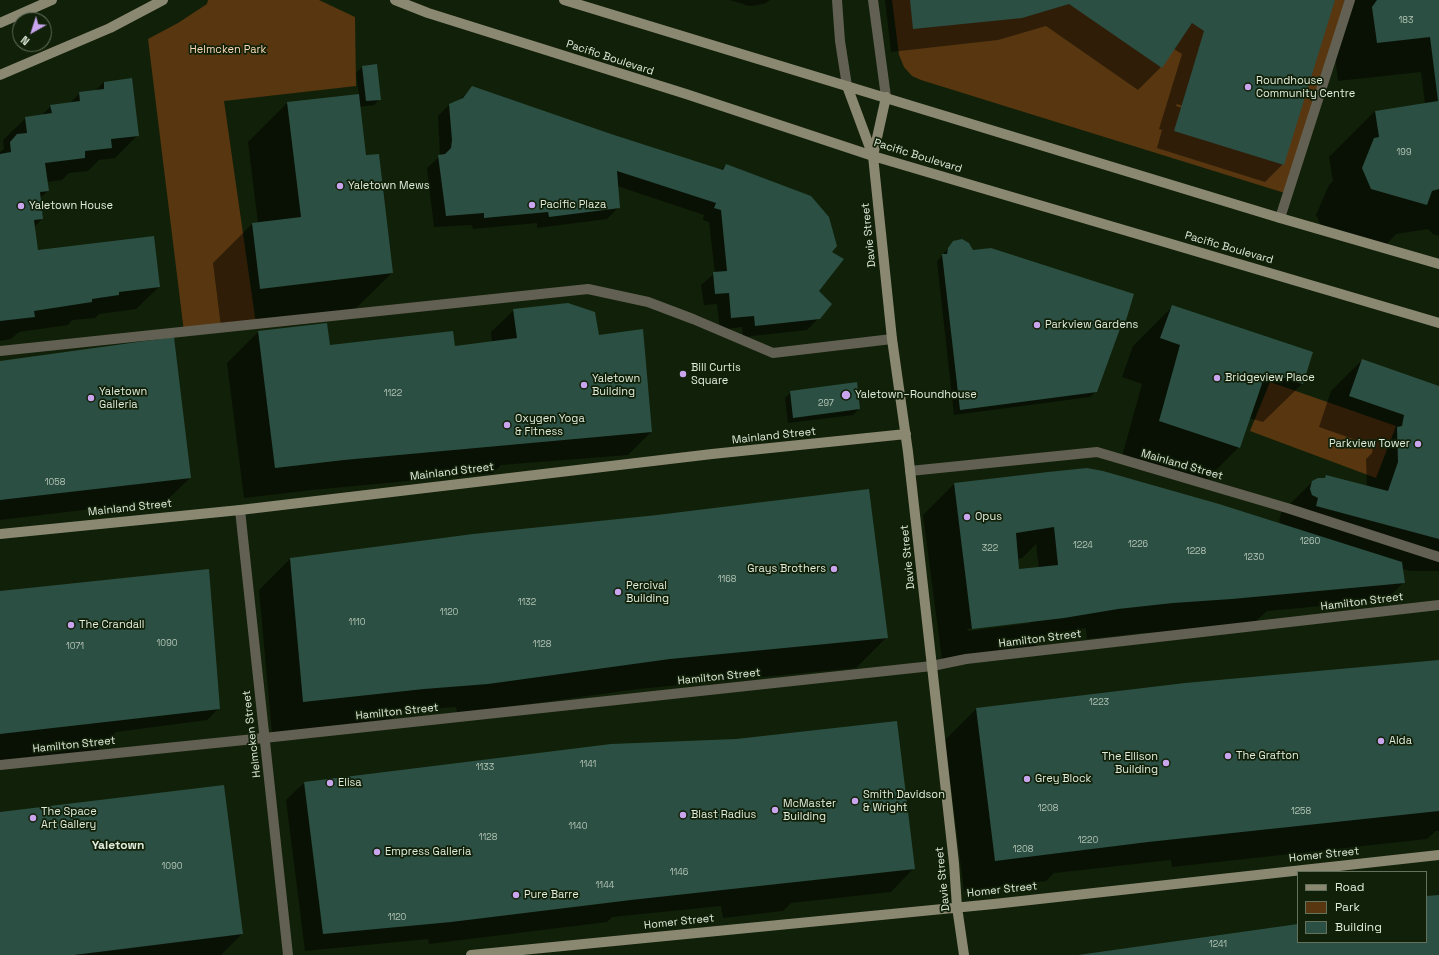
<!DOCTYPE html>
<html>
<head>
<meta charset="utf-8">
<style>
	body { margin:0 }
	#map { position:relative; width:1439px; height:955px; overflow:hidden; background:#112008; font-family:"Space Grotesk",sans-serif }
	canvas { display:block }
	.legend { position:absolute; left:1297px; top:871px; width:130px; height:72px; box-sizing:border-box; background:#112008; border:1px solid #64715c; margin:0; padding:5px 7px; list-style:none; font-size:12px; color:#e0ebdb }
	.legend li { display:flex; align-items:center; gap:8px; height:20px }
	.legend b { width:20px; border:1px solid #64715c }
	.north { position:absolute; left:12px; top:12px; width:40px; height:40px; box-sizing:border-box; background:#112008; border:1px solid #64715c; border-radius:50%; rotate:219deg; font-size:11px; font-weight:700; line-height:16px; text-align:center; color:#e0ebdb }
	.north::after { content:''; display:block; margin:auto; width:14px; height:18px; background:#c9a5ee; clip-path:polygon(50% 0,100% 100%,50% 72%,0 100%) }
</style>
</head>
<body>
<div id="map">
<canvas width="1439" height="955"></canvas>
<ul class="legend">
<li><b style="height:5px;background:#8b8872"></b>Road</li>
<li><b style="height:11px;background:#583710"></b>Park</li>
<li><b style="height:11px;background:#2b4f43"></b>Building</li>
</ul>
<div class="north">N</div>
</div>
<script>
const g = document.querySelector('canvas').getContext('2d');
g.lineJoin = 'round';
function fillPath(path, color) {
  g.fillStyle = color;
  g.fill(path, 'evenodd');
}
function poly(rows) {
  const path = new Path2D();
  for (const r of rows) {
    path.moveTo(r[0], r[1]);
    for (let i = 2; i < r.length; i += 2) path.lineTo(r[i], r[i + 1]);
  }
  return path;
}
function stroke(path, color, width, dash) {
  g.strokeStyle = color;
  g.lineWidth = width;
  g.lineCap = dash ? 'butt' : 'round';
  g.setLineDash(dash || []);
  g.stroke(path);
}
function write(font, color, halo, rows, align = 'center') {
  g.font = font + ' "Space Grotesk",sans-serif';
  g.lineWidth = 3.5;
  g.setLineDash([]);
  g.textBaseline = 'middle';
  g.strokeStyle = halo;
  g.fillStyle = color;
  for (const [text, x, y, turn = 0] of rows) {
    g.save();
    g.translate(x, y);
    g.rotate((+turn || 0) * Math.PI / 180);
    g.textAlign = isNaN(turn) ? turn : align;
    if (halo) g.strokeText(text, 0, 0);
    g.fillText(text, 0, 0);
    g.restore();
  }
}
fillPath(poly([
	[208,0,319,0,355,17,356,86,224,101,256,324,184,332,148,39,178,23,207,4],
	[892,0,1350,0,1288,194,921,80,912,76,904,67,899,55],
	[1270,382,1396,426,1376,478,1250,431]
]), '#583710');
fillPath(poly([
	[730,0,770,0,766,3,758,5,749,6],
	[885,0,1334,0,1283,164,1265,182,1157,148,1162,130,1159,129,1182,54,1174,49,1161,67,1138,90,1046,26,998,40,891,52],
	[1177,104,1277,137,1277,139,1176,106],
	[1353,0,1439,0,1439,236,1433,234,1428,229,1396,234,1380,251,1325,234,1316,215,1329,185,1333,181,1329,157,1375,111,1425,104,1421,72,1338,81,1334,46,1346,28,1344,17],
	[376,65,380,99,374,105,359,107,365,157,392,273,353,311,221,327,213,263,252,224,258,223,248,142,287,103,359,95,356,73,362,67],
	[104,82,138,135,115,158,99,160,88,171,69,173,62,180,47,182,48,191,39,199,42,219,34,227,37,251,159,287,136,309,99,314,95,318,72,320,68,325,19,332,11,339,0,341,0,152,4,149,3,140,26,118,41,116,51,106,69,104,80,93,95,91],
	[472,87,611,135,721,170,726,165,831,252,818,291,819,318,807,330,743,337,742,327,720,330,717,304,704,305,701,285,715,273,709,222,703,220,704,215,617,186,619,207,607,219,537,228,537,223,473,229,472,225,434,227,427,168,440,156,438,116,450,104,459,101],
	[954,242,1123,326,1118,332,1096,391,1090,397,954,415,937,261],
	[1172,307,1302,384,1263,422,1249,418,1239,447,1200,486,1121,460,1142,384,1122,377,1133,346],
	[514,310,598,336,651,432,628,455,501,465,493,473,312,490,244,498,227,363,258,332,329,346,454,347,492,342,491,332],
	[1362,360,1439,387,1439,571,1411,571,1402,569,1404,582,1386,600,1267,611,1253,624,1200,630,1142,633,1087,639,1086,628,1045,635,1032,649,942,660,923,515,954,484,1048,473,1281,525,1279,521,1281,513,1312,482,1367,486,1366,459,1372,453,1373,446,1319,427,1331,391],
	[1036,544,1039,568,1018,570,1017,559,1022,558],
	[1030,621,1030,623,968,631,967,629],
	[0,362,190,478,167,500,0,520],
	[791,392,859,409,853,415,788,423,785,398],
	[567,526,887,637,856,668,638,689,457,714,456,707,400,711,391,719,272,733,259,590,290,559],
	[0,592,219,708,207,720,116,732,97,751,0,761],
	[1439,661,1439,831,1436,831,1427,839,1172,867,1171,860,1055,873,1055,872,1046,881,964,891,945,740,976,709,1059,698],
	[611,745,913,869,891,892,791,903,783,911,723,918,721,906,612,917,607,922,429,944,428,939,305,951,286,800,304,783],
	[0,813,242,934,221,955,0,955]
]), '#0007');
fillPath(poly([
	[910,0,1335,0,1284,165,1174,131,1204,31,1192,23,1162,68,1069,4,1022,18,913,29],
	[1377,0,1439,0,1439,189,1432,191,1427,205,1371,189,1362,168,1374,138,1379,137,1375,111,1438,101,1430,37,1377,43,1372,7],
	[377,64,381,100,366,101,362,66],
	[132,78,139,136,111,139,112,148,85,151,85,158,45,163,49,191,40,192,43,219,34,220,38,250,154,236,160,287,119,292,119,295,92,299,92,302,34,311,35,317,0,321,0,154,11,152,10,142,17,134,27,133,25,117,52,113,50,105,80,101,79,92,104,89,104,82],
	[472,86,611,134,723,170,726,164,811,196,829,217,837,246,832,252,844,259,819,291,832,304,820,319,755,326,754,316,731,318,729,293,715,294,713,272,727,271,721,210,714,208,716,203,617,171,620,208,549,217,548,212,484,218,484,213,446,216,438,155,445,154,451,148,452,140,449,104,463,98],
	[359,94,366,155,379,154,393,273,260,289,252,223,301,217,287,102],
	[962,239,969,243,973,250,991,248,1134,294,1124,327,1121,326,1097,392,960,410,942,254,947,254,948,248,953,241],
	[568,303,595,312,599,335,643,329,652,432,344,460,275,468,258,331,327,323,330,345,453,331,455,346,517,338,513,309],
	[1172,305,1313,352,1303,384,1266,372,1240,448,1159,421,1180,345,1160,338],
	[174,337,191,478,0,500,0,361],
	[1362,359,1439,386,1439,539,1316,506,1318,498,1312,495,1310,489,1312,481,1318,478,1325,478,1326,475,1388,491,1398,462,1397,427,1402,426,1404,415,1349,396],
	[857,382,860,409,793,418,790,391],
	[1087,468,1103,471,1219,504,1402,562,1405,583,1232,599,1173,603,1118,609,1064,618,972,629,954,483,1048,472],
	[1054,527,1058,565,1019,569,1016,533],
	[869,489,888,638,670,659,488,684,424,689,303,702,290,558,473,534,657,515],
	[209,569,220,709,0,734,0,591],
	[1439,660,1439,811,1148,842,995,861,976,708,1185,683],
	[897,721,915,869,631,900,451,922,323,934,304,782,611,744,736,739],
	[224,785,243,934,74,955,0,955,0,812],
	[1439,895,1439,955,1078,955,1298,924,1298,942,1426,942,1426,896]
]), '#2b4f43');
stroke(poly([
	[1280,218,1350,0],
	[0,351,588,289,648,302,693,319,773,353,892,339],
	[910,471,1097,452,1287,508,1439,557]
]), '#626053', 10);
stroke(poly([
	[837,0,840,41,847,86],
	[873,0,886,97],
	[240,510,288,955],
	[0,765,264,738,932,666,966,659,1439,605]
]), '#626053', 10);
stroke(poly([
	[395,0,428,13,686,94,873,156,1439,323],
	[564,0,1280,218,1439,264],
	[0,23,52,0],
	[0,75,110,28,163,0],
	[847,86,873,156,892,339,908,452,954,863,957,907,964,955],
	[873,156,886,97],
	[0,534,240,510,712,454,906,434],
	[471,955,994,904,1439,855]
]), '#8b8872', 10);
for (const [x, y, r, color] of [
	[1248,87,4,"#c9a5ee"],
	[340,186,4,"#c9a5ee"],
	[532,205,4,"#c9a5ee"],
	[21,206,4,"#c9a5ee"],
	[1037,325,4,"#c9a5ee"],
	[683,374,4,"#c9a5ee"],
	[1217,378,4,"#c9a5ee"],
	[584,385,4,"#c9a5ee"],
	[846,395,5,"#c9a5ee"],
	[91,398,4,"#c9a5ee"],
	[507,425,4,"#c9a5ee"],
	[1418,444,4,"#c9a5ee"],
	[967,517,4,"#c9a5ee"],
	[834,569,4,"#c9a5ee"],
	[618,592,4,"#c9a5ee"],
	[71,625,4,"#c9a5ee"],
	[1381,741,4,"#c9a5ee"],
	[1228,756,4,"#c9a5ee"],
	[1166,763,4,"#c9a5ee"],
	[1027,779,4,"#c9a5ee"],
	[330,783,4,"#c9a5ee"],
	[855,801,4,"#c9a5ee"],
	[775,810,4,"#c9a5ee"],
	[683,815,4,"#c9a5ee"],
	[33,818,4,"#c9a5ee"],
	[377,852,4,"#c9a5ee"],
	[516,895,4,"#c9a5ee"]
]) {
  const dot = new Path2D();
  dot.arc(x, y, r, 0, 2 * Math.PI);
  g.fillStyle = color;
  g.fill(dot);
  stroke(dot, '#112008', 1.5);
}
write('9px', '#b3c4b5', null, [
	["183",1406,21],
	["199",1404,153],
	["1122",393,394],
	["297",826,404],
	["1058",55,483],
	["1260",1310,542],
	["1226",1138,545],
	["1224",1083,546],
	["322",990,549],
	["1228",1196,552],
	["1230",1254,558],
	["1168",727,580],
	["1132",527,603],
	["1120",449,613],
	["1110",357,623],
	["1090",167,644],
	["1128",542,645],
	["1071",75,647],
	["1223",1099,703],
	["1141",588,765],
	["1133",485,768],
	["1208",1048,809],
	["1258",1301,812],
	["1140",578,827],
	["1128",488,838],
	["1220",1088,841],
	["1208",1023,850],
	["1090",172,867],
	["1146",679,873],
	["1144",605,886],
	["1120",397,918],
	["1241",1218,945]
]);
write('11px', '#f9d7b6', '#112008', [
	["Helmcken Park",228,50]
]);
write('11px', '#e0ebdb', '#112008', [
	["Pacific Boulevard",610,58,18],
	["Pacific Boulevard",918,156,17],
	["Davie Street",869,235,-96],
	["Pacific Boulevard",1229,248,16],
	["Mainland Street",774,436,-6],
	["Mainland Street",1182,465,16],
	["Mainland Street",452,472,-7],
	["Mainland Street",130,508,-6],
	["Davie Street",908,557,-96],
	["Hamilton Street",1362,602,-7],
	["Hamilton Street",1040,639,-7],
	["Hamilton Street",719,677,-6],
	["Hamilton Street",397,712,-6],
	["Helmcken Street",252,734,-97],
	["Hamilton Street",74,745,-6],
	["Homer Street",1324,855,-6],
	["Davie Street",943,879,-96],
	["Homer Street",1002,890,-6],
	["Homer Street",679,922,-6]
]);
write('11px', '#e0ebdb', '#112008', [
	["Roundhouse",1256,81],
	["Community Centre",1256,94],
	["Yaletown Mews",348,186],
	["Pacific Plaza",540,205],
	["Yaletown House",29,206],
	["Parkview Gardens",1045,325],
	["Bill Curtis",691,368],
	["Square",691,381],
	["Bridgeview Place",1225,378],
	["Yaletown",592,379],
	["Building",592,392],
	["Yaletown",99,392],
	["Galleria",99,405],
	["Yaletown–Roundhouse",855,395],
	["Oxygen Yoga",515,419],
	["& Fitness",515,432],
	["Parkview Tower",1410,444,"right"],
	["Opus",975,517],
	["Grays Brothers",826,569,"right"],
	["Percival",626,586],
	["Building",626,599],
	["The Crandall",79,625],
	["Alda",1389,741],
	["The Grafton",1236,756],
	["The Ellison",1158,757,"right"],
	["Building",1158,770,"right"],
	["Grey Block",1035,779],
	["Elisa",338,783],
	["Smith Davidson",863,795],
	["& Wright",863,808],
	["McMaster",783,804],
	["Building",783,817],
	["The Space",41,812],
	["Art Gallery",41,825],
	["Blast Radius",691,815],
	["Empress Galleria",385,852],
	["Pure Barre",524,895]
], 'left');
write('bold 12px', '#e0ebdb', '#112008', [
	["Yaletown",118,846]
]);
</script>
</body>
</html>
